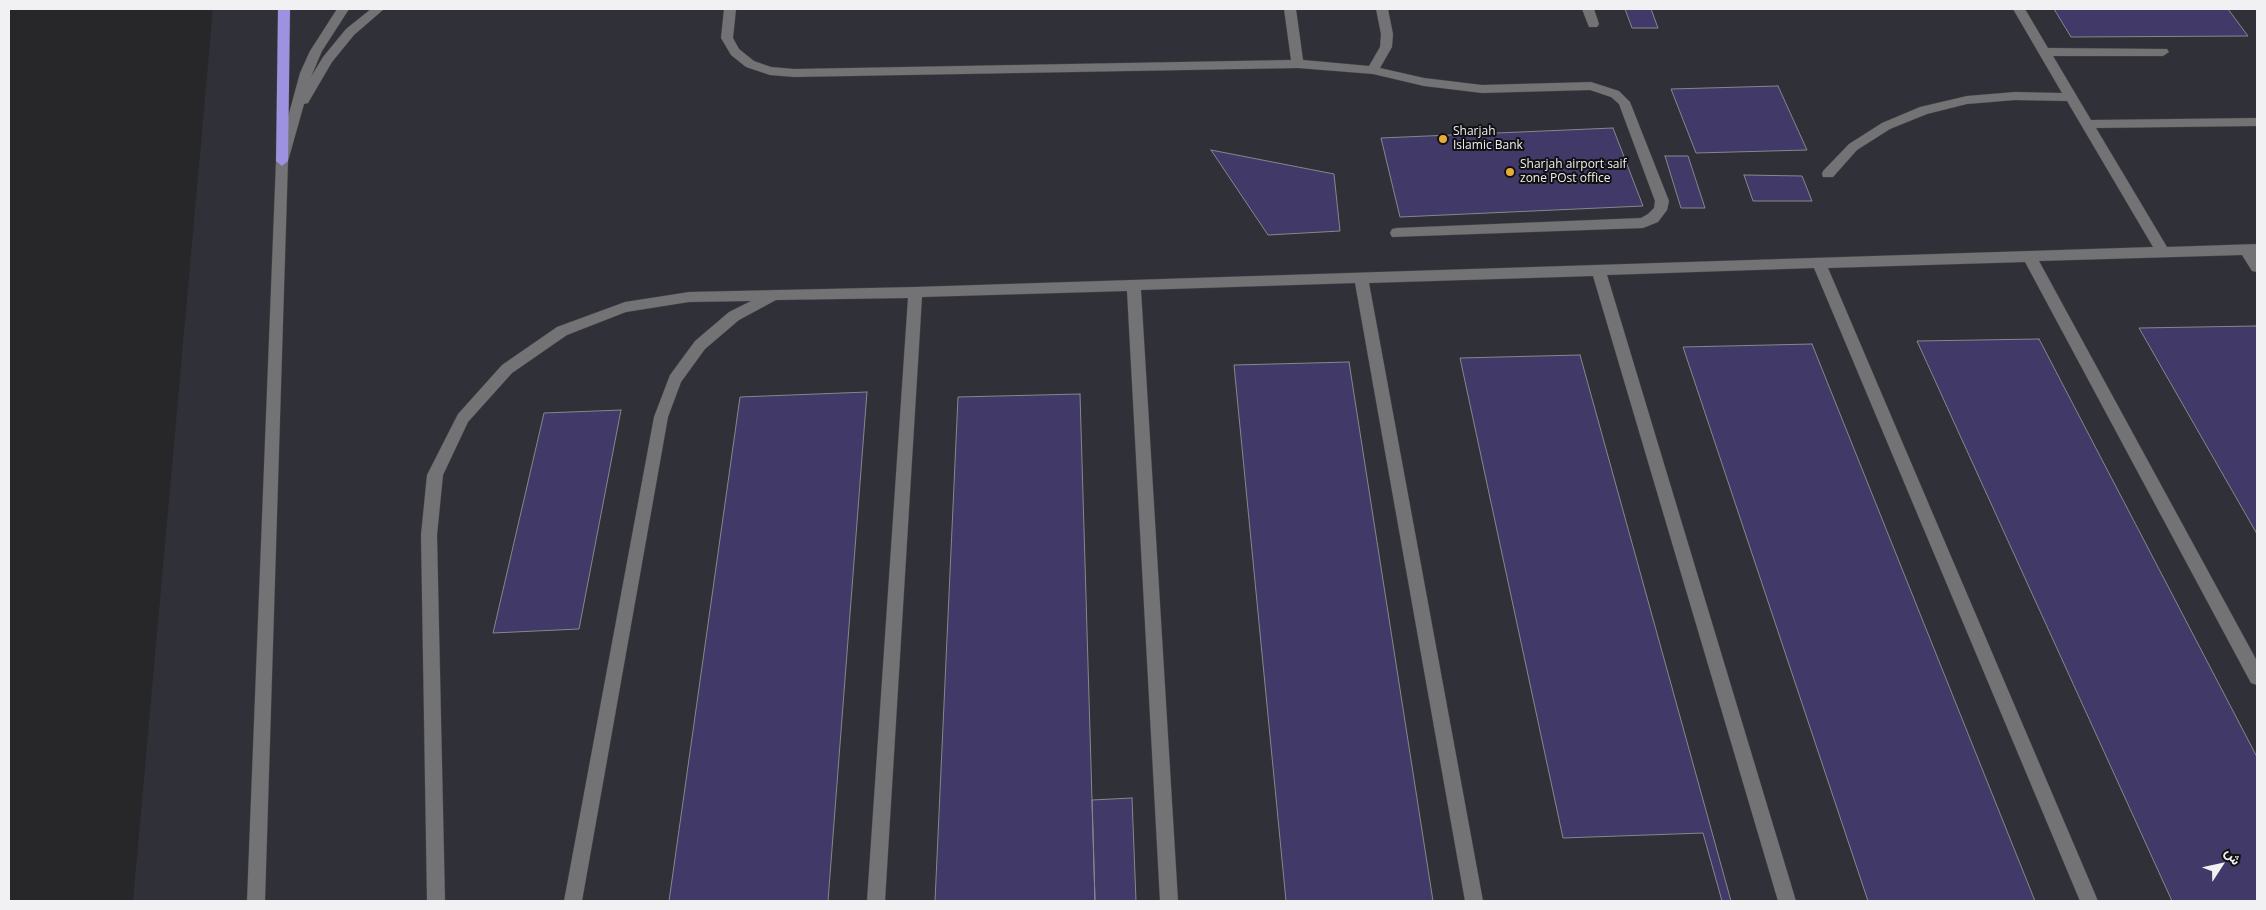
<!DOCTYPE html>
<html>
<head>
<meta charset="utf-8">
<style>
	body { margin:0 }
	#map { position:relative; width:2266px; height:910px; overflow:hidden; background:#27272a; font-family:"Open Sans",Vazirmatn,sans-serif }
	canvas { display:block }
	.frame { position:absolute; inset:0; border:10px solid #f1f1f3; pointer-events:none }
	.north { position:absolute; left:2196px; top:840px; width:50px; height:50px; -webkit-text-stroke:4px #101011; paint-order:stroke; rotate:55deg; font-size:14px; font-weight:700; line-height:20px; text-align:center; color:#f1f1f3 }
	.north::after { content:''; display:block; margin:auto; width:18px; height:22px; background:#f1f1f3; clip-path:polygon(50% 0,100% 100%,50% 72%,0 100%) }
</style>
</head>
<body>
<div id="map">
<canvas width="2266" height="910"></canvas>
<div class="frame"></div>
<div class="north">ش</div>
</div>
<script>
const g = document.querySelector('canvas').getContext('2d');
g.lineJoin = 'round';
function fillPath(path, color) {
  g.fillStyle = color;
  g.fill(path, 'evenodd');
}
function poly(rows) {
  const path = new Path2D();
  for (const r of rows) {
    path.moveTo(r[0], r[1]);
    for (let i = 2; i < r.length; i += 2) path.lineTo(r[i], r[i + 1]);
  }
  return path;
}
function stroke(path, color, width, dash) {
  g.strokeStyle = color;
  g.lineWidth = width;
  g.lineCap = dash ? 'butt' : 'round';
  g.setLineDash(dash || []);
  g.stroke(path);
}
function write(font, color, halo, rows, align = 'center') {
  g.font = font + ' "Open Sans",sans-serif';
  g.lineWidth = 4;
  g.setLineDash([]);
  g.textBaseline = 'middle';
  g.strokeStyle = halo;
  g.fillStyle = color;
  for (const [text, x, y, turn = 0] of rows) {
    g.save();
    g.translate(x, y);
    g.rotate((+turn || 0) * Math.PI / 180);
    g.textAlign = isNaN(turn) ? turn : align;
    if (halo) g.strokeText(text, 0, 0);
    g.fillText(text, 0, 0);
    g.restore();
  }
}
fillPath(poly([
	[213,9,2257,9,2257,901,133,901]
]), '#303038');
const building = poly([
	[1625,9,1651,9,1658,28,1632,28,1625,9],
	[2054,9,2228,9,2248,36,2071,37,2054,9],
	[1778,86,1807,150,1696,153,1671,89,1778,86],
	[1613,128,1643,206,1400,217,1381,138,1613,128],
	[1211,150,1334,174,1340,231,1268,235,1211,150],
	[1665,156,1688,156,1705,208,1681,208,1665,156],
	[1744,175,1802,176,1812,201,1753,201,1744,175],
	[2256,326,2257,328,2257,534,2139,328,2256,326],
	[2039,339,2257,757,2257,901,2172,901,1917,341,2039,339],
	[1812,344,2035,901,1868,901,1683,347,1812,344],
	[1580,355,1731,901,1722,901,1703,833,1563,838,1460,358,1580,355],
	[1349,362,1433,901,1286,901,1234,365,1349,362],
	[867,392,828,901,669,901,740,397,867,392],
	[1080,394,1095,901,935,901,958,397,1080,394],
	[621,410,579,629,493,633,544,413,621,410],
	[1132,798,1136,901,1095,901,1092,800,1132,798]
]);
fillPath(building, '#413a68');
stroke(building, '#87868a', 1);
const service = poly([
	[724,9,736,9,733,38,739,49,754,61,771,67,794,69,1291,60,1284,9,1296,9,1303,60,1369,66,1380,47,1381,34,1376,9,1388,9,1393,34,1392,47,1380,68,1424,78,1482,85,1591,82,1619,91,1630,102,1669,201,1667,210,1658,222,1643,228,1392,237,1390,233,1392,229,1397,228,1641,218,1648,214,1654,208,1655,201,1619,104,1611,97,1590,90,1482,93,1424,86,1373,74,1298,68,794,77,770,75,746,67,731,55,721,38,724,9],
	[1582,9,1594,9,1599,24,1597,27,1589,27,1582,9],
	[2013,9,2025,9,2048,48,2167,49,2169,52,2163,56,2053,56,2091,120,2257,118,2257,126,2096,128,2167,247,2257,244,2257,272,2252,271,2242,255,2039,261,2257,661,2257,685,2251,683,2025,262,1828,268,2098,901,2080,901,1814,268,1607,275,1796,901,1778,901,1593,276,1369,283,1483,901,1465,901,1355,283,1141,290,1178,901,1160,901,1127,291,922,297,885,901,867,901,908,298,776,300,739,320,705,349,681,382,668,417,582,901,564,901,654,417,670,375,695,341,729,312,751,301,689,302,626,312,567,335,512,373,468,422,443,475,437,535,445,901,427,901,421,535,427,475,458,414,502,365,557,327,625,302,689,292,915,287,2153,247,2067,101,2015,100,1967,104,1927,114,1890,129,1857,150,1833,177,1823,177,1822,174,1823,171,1849,144,1882,123,1920,107,1967,96,2015,92,2062,93,2013,9]
]);
const minor = poly([
	[337,9,349,9,322,51,311,77,323,57,346,29,371,9,384,9,354,35,332,62,308,103,304,104,288,161,265,901,247,901,276,161,300,73,310,51,337,9]
]);
const motorway = poly([
	[278,9,290,9,288,161,282,166,276,161,278,9]
]);
stroke(service, '#424244', 1);
stroke(minor, '#424244', 1);
stroke(motorway, '#424244', 1);
fillPath(service, '#737376');
fillPath(minor, '#737376');
fillPath(motorway, '#9c92e0');
for (const [x, y, r, color] of [
	[1443,139,5,"#e7ac36"],
	[1510,172,5,"#e7ac36"]
]) {
  const dot = new Path2D();
  dot.arc(x, y, r, 0, 2 * Math.PI);
  g.fillStyle = color;
  g.fill(dot);
  stroke(dot, '#101011', 2);
}
write('12px', '#f1f1f3', '#101011', [
	["Sharjah",1453,132],
	["Islamic Bank",1453,146],
	["Sharjah airport saif",1520,165],
	["zone POst office",1520,179]
], 'left');
</script>
</body>
</html>
